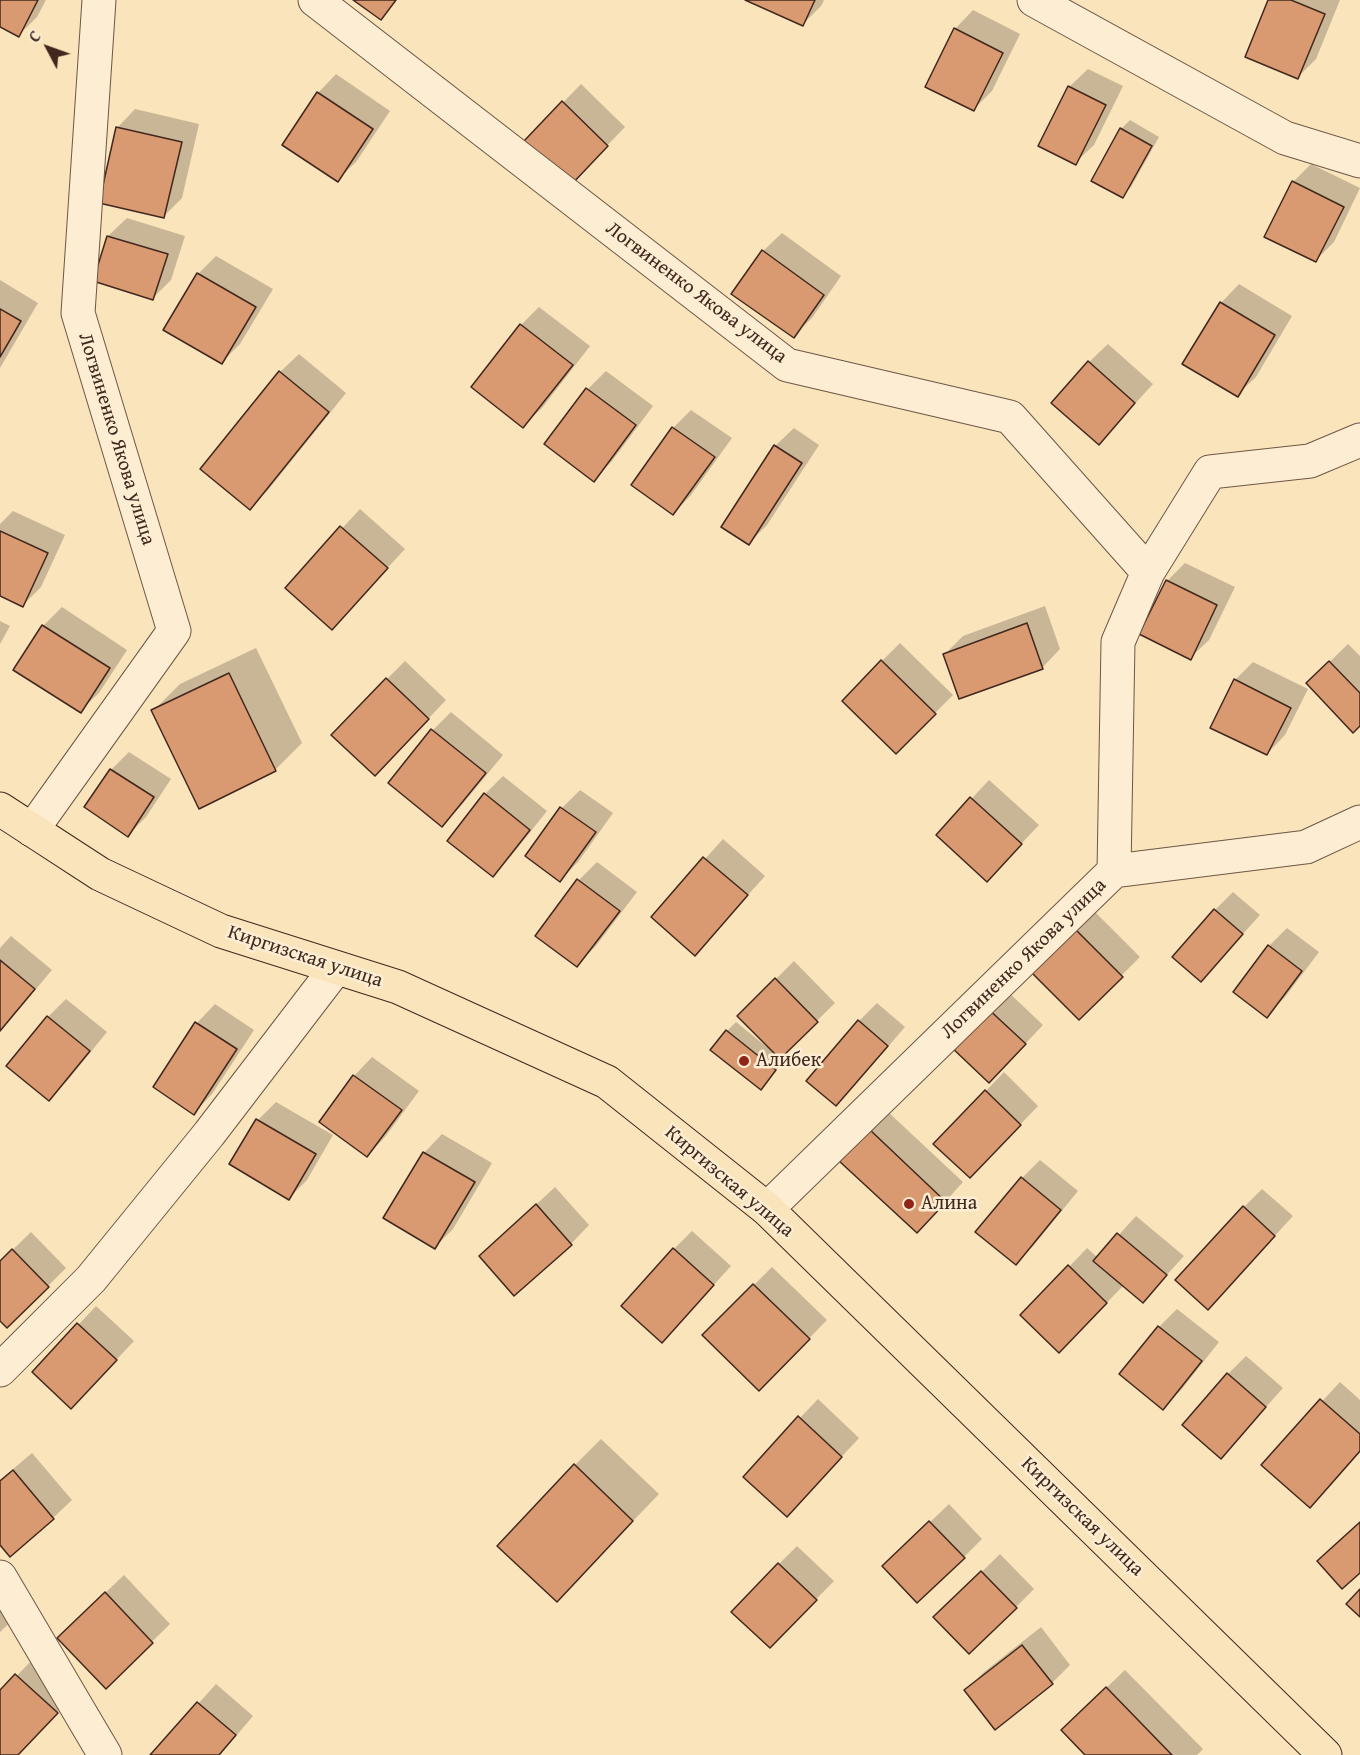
<!DOCTYPE html>
<html>
<head>
<meta charset="utf-8">
<style>
	body { margin:0 }
	#map { position:relative; width:1360px; height:1755px; overflow:hidden; background:#fae4bc; font-family:"Gentium Book Plus",serif }
	canvas { display:block }
	.north { position:absolute; left:18px; top:18px; width:60px; height:60px; -webkit-text-stroke:4px #fcedd3; paint-order:stroke; rotate:311deg; font-size:16px; font-weight:700; line-height:24px; text-align:center; color:#41271d }
	.north::after { content:''; display:block; margin:auto; width:21px; height:27px; background:#41271d; clip-path:polygon(50% 0,100% 100%,50% 72%,0 100%) }
</style>
</head>
<body>
<div id="map">
<canvas width="1360" height="1755"></canvas>
<div class="north">С</div>
</div>
<script>
const g = document.querySelector('canvas').getContext('2d');
g.lineJoin = 'round';
function fillPath(path, color) {
  g.fillStyle = color;
  g.fill(path, 'evenodd');
}
function poly(rows) {
  const path = new Path2D();
  for (const r of rows) {
    path.moveTo(r[0], r[1]);
    for (let i = 2; i < r.length; i += 2) path.lineTo(r[i], r[i + 1]);
  }
  return path;
}
function stroke(path, color, width, dash) {
  g.strokeStyle = color;
  g.lineWidth = width;
  g.lineCap = dash ? 'butt' : 'round';
  g.setLineDash(dash || []);
  g.stroke(path);
}
function write(font, color, halo, rows, align = 'center') {
  g.font = font + ' "Gentium Book Plus",serif';
  g.lineWidth = 5;
  g.setLineDash([]);
  g.textBaseline = 'middle';
  g.strokeStyle = halo;
  g.fillStyle = color;
  for (const [text, x, y, turn = 0] of rows) {
    g.save();
    g.translate(x, y);
    g.rotate((+turn || 0) * Math.PI / 180);
    g.textAlign = isNaN(turn) ? turn : align;
    if (halo) g.strokeText(text, 0, 0);
    g.fillText(text, 0, 0);
    g.restore();
  }
}
fillPath(poly([
	[0,0,46,0,37,17,19,35,0,25],
	[749,0,824,0,821,6,803,24],
	[1270,0,1340,0,1316,59,1298,77],
	[973,10,1020,34,992,91,974,109,955,29],
	[1088,69,1123,86,1094,145,1075,163,1069,87],
	[336,74,390,111,356,162,337,180,284,145,318,93],
	[581,84,625,127,570,184,526,141],
	[135,109,199,124,182,198,164,216,117,128],
	[1130,120,1159,137,1131,187,1122,196,1121,129],
	[1311,164,1360,188,1334,242,1316,260,1293,182],
	[127,218,185,236,171,280,153,298,108,236],
	[782,233,841,276,812,318,793,336,763,251],
	[216,256,273,289,240,344,222,362,198,274],
	[0,280,38,303,0,368],
	[1239,284,1292,316,1256,377,1237,395,1221,303],
	[539,307,590,346,542,408,523,426,473,387,521,325],
	[1108,344,1153,384,1099,443,1089,362],
	[299,354,346,393,268,490,250,508,202,469,280,372],
	[606,371,653,406,612,461,594,480,546,444,588,389],
	[691,410,732,438,691,495,673,514,633,485,673,428],
	[794,428,819,445,767,525,749,543,775,446],
	[360,509,405,549,332,628,287,588],
	[13,511,65,535,41,587,23,605,0,594,0,524],
	[1185,563,1235,587,1209,640,1190,658,1167,581],
	[1045,606,1060,649,1042,668,945,654,963,636],
	[62,607,127,650,99,693,80,711,15,669,44,625],
	[0,621,10,626,0,644],
	[900,643,953,695,896,752,882,661],
	[1348,644,1360,656,1360,724,1308,683],
	[256,648,302,743,275,770,153,711,180,684],
	[405,661,446,700,393,756,387,679],
	[1253,662,1308,689,1285,735,1267,754,1235,680],
	[451,712,503,755,460,807,442,825,390,783,433,730],
	[129,752,171,779,146,817,128,835,111,770],
	[503,776,547,811,511,856,493,875,485,794],
	[989,780,1039,825,1005,861,938,835],
	[580,790,613,813,578,862,560,880,527,856,562,808],
	[723,839,765,876,695,954,653,917],
	[597,862,637,892,595,947,577,965,537,935,579,880],
	[1233,892,1260,915,1201,980,1215,910],
	[1094,911,1140,957,1079,1018,1033,972],
	[1287,928,1319,952,1285,997,1267,1016,1269,946],
	[11,936,52,970,0,1032,0,948],
	[794,961,835,1003,780,1057,784,1061,761,1088,727,1031,736,1022,767,1047,769,1045,739,1016],
	[1005,989,1043,1025,1007,1063,951,1045],
	[66,999,107,1032,67,1081,49,1099,8,1065,48,1017],
	[877,1003,905,1027,854,1086,836,1104,859,1021],
	[215,1004,254,1030,212,1094,194,1113,155,1087,197,1023],
	[372,1057,419,1091,385,1137,367,1156,321,1121,354,1076],
	[1004,1072,1038,1106,988,1158,935,1144],
	[276,1102,333,1135,307,1180,289,1198,231,1164,258,1120],
	[887,1111,963,1182,935,1213,840,1160],
	[442,1134,492,1163,453,1229,435,1247,424,1153],
	[1040,1160,1078,1191,1034,1245,1016,1263,1022,1178],
	[555,1187,589,1225,571,1244,481,1256],
	[1262,1189,1293,1216,1226,1289,1244,1207],
	[1136,1216,1184,1256,1143,1301,1124,1285,1077,1333,1069,1267,1087,1248,1098,1258],
	[692,1231,731,1266,680,1322,674,1249],
	[31,1232,66,1268,48,1286,0,1319,0,1262],
	[772,1267,827,1320,759,1389,704,1335],
	[96,1306,134,1341,89,1389,34,1372],
	[1177,1309,1219,1342,1181,1390,1163,1408,1121,1374,1159,1327],
	[1246,1356,1283,1388,1221,1457,1228,1374],
	[1340,1382,1360,1400,1360,1452,1310,1506,1263,1465],
	[818,1399,859,1438,805,1496,745,1476],
	[601,1439,659,1494,583,1573,575,1465],
	[32,1453,72,1500,53,1518,0,1543,0,1480],
	[949,1504,982,1539,964,1557,903,1548],
	[797,1546,834,1581,770,1646,779,1564],
	[1000,1554,1034,1589,1016,1607,954,1599],
	[124,1575,170,1624,106,1687,77,1620],
	[0,1579,23,1610,0,1632],
	[1041,1627,1070,1665,1052,1683,995,1728,966,1690,984,1672],
	[35,1657,75,1694,17,1755,0,1755,0,1693],
	[1125,1670,1203,1749,1197,1755,1087,1755,1081,1712],
	[216,1684,253,1716,220,1755,152,1755]
]), '#0003');
const building = poly([
	[0,0,38,0,19,37,0,27,0,0],
	[353,0,396,0,381,20,353,0],
	[745,0,815,0,803,26,745,0],
	[1268,0,1291,0,1325,14,1298,79,1245,57,1268,0],
	[954,28,1003,53,974,111,925,87,954,28],
	[1068,86,1106,105,1076,165,1038,146,1068,86],
	[317,92,373,129,338,182,282,145,317,92],
	[562,101,608,146,570,186,524,141,562,101],
	[116,127,182,142,164,218,99,203,116,127],
	[1120,128,1152,146,1123,198,1091,181,1120,128],
	[1292,181,1344,207,1316,262,1264,237,1292,181],
	[107,236,168,254,153,300,93,281,107,236],
	[762,250,824,295,794,338,731,294,762,250],
	[197,273,256,307,222,364,163,330,197,273],
	[1220,302,1275,335,1238,397,1182,364,1220,302],
	[0,309,21,321,0,357,0,309],
	[520,324,573,365,523,428,471,387,520,324],
	[1088,361,1135,403,1099,445,1051,403,1088,361],
	[279,371,329,412,250,510,200,469,279,371],
	[586,388,636,425,594,482,544,444,586,388],
	[672,427,715,457,673,515,631,485,672,427],
	[774,445,802,463,749,545,721,527,774,445],
	[340,526,388,568,332,630,285,588,340,526],
	[0,531,48,553,23,607,0,596,0,531],
	[1166,580,1217,605,1191,660,1139,634,1166,580],
	[1027,623,1043,669,959,699,943,654,1027,623],
	[42,625,110,668,81,713,13,670,42,625],
	[881,660,936,714,896,754,842,701,881,660],
	[1329,661,1360,693,1360,726,1353,733,1306,683,1329,661],
	[229,673,276,771,199,809,151,710,229,673],
	[386,678,429,719,375,776,331,735,386,678],
	[1234,679,1291,708,1267,755,1210,728,1234,679],
	[431,729,486,773,442,827,388,783,431,729],
	[110,769,154,797,128,837,84,807,110,769],
	[484,793,530,830,493,877,447,841,484,793],
	[970,797,1022,844,987,882,936,835,970,797],
	[560,807,596,832,560,882,525,856,560,807],
	[703,857,748,895,695,956,651,917,703,857],
	[577,879,620,911,577,967,535,936,577,879],
	[1214,909,1243,934,1201,982,1172,957,1214,909],
	[1074,928,1123,977,1079,1020,1031,972,1074,928],
	[1268,945,1302,971,1267,1018,1233,992,1268,945],
	[0,960,35,989,0,1031,0,960],
	[775,978,818,1022,780,1059,737,1016,775,978],
	[985,1006,1026,1044,989,1083,949,1045,985,1006],
	[47,1016,90,1051,49,1101,6,1066,47,1016],
	[858,1020,888,1046,836,1106,806,1081,858,1020],
	[195,1022,237,1049,194,1115,153,1087,195,1022],
	[726,1030,776,1070,761,1090,710,1050,726,1030],
	[353,1075,402,1110,367,1157,319,1122,353,1075],
	[985,1090,1021,1125,970,1178,933,1144,985,1090],
	[256,1119,316,1154,289,1200,229,1164,256,1119],
	[868,1128,946,1202,917,1233,838,1160,868,1128],
	[423,1152,475,1182,435,1249,383,1218,423,1152],
	[1021,1177,1061,1210,1016,1265,975,1232,1021,1177],
	[536,1204,572,1245,514,1296,479,1256,536,1204],
	[1243,1206,1275,1236,1208,1310,1175,1280,1243,1206],
	[1117,1233,1167,1275,1143,1303,1093,1261,1117,1233],
	[673,1248,714,1285,662,1343,621,1306,673,1248],
	[12,1249,49,1287,7,1328,0,1321,0,1261,12,1249],
	[1068,1265,1107,1303,1059,1353,1020,1315,1068,1265],
	[753,1284,810,1339,759,1391,702,1335,753,1284],
	[77,1323,117,1360,71,1409,32,1372,77,1323],
	[1158,1326,1202,1361,1163,1410,1119,1374,1158,1326],
	[1227,1373,1266,1407,1221,1459,1182,1425,1227,1373],
	[1320,1399,1360,1434,1360,1451,1310,1508,1261,1465,1320,1399],
	[798,1416,842,1457,787,1517,743,1477,798,1416],
	[574,1464,633,1521,557,1602,497,1546,574,1464],
	[13,1470,54,1519,10,1557,0,1545,0,1481,13,1470],
	[929,1521,965,1558,917,1603,882,1566,929,1521],
	[1360,1522,1360,1573,1342,1589,1317,1561,1360,1522],
	[778,1563,817,1600,770,1648,731,1612,778,1563],
	[981,1571,1017,1608,969,1654,933,1617,981,1571],
	[1360,1589,1360,1617,1346,1604,1360,1589],
	[105,1592,153,1643,106,1689,57,1638,105,1592],
	[1022,1645,1053,1684,995,1730,964,1690,1022,1645],
	[15,1674,58,1713,18,1755,0,1755,0,1690,15,1674],
	[1106,1687,1172,1755,1085,1755,1061,1730,1106,1687],
	[197,1702,236,1735,219,1755,150,1755,197,1702]
]);
fillPath(building, '#d99a72');
stroke(building, '#41271d', 1.5);
const minor = poly([
	[315,0,787,365,1010,417,1148,572],
	[1034,0,1285,138,1360,161],
	[32,830,174,631,78,313,99,0],
	[1114,871,1306,847,1360,822],
	[767,1209,1114,871,1118,642,1148,572,1210,472,1310,461,1360,440],
	[0,1370,91,1279,209,1134,336,968],
	[0,1577,105,1755]
]);
const major = poly([
	[0,809,100,874,221,931,398,987,607,1082,767,1209,1325,1755]
]);
stroke(minor, '#6f5645', 35);
stroke(major, '#41271d', 35);
stroke(minor, '#fcedd3', 33);
stroke(major, '#fae4bc', 33);
for (const [x, y, r, color] of [
	[744,1061,6,"#8f2418"],
	[909,1204,6,"#8f2418"]
]) {
  const dot = new Path2D();
  dot.arc(x, y, r, 0, 2 * Math.PI);
  g.fillStyle = color;
  g.fill(dot);
  stroke(dot, '#fcedd3', 2);
}
write('20px', '#41271d', '#fcedd3', [
	["Логвиненко Якова улица",696,293,37],
	["Логвиненко Якова улица",116,439,73],
	["Киргизская улица",305,957,18],
	["Логвиненко Якова улица",1024,959,-44],
	["Киргизская улица",729,1182,40],
	["Киргизская улица",1082,1517,44]
]);
write('20px', '#41271d', '#fcedd3', [
	["Алибек",756,1061],
	["Алина",921,1204]
], 'left');
</script>
</body>
</html>
